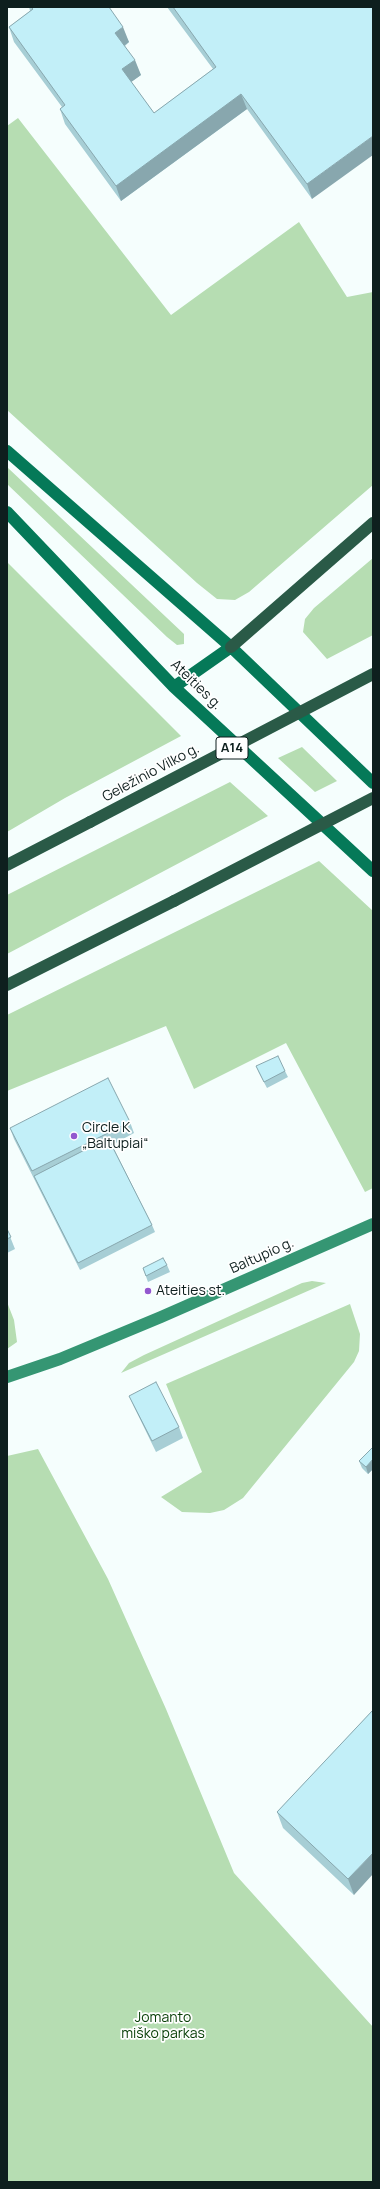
<!DOCTYPE html>
<html>
<head>
<meta charset="utf-8">
<style>
	body { margin:0 }
	#map { position:relative; width:380px; height:2189px; overflow:hidden; background:#f5fefd; font-family:Manrope,sans-serif }
	canvas { display:block }
	.frame { position:absolute; inset:0; border:8px solid #0e1f1e; pointer-events:none }
</style>
</head>
<body>
<div id="map">
<canvas width="380" height="2189"></canvas>
<div class="frame"></div>
</div>
<script>
const g = document.querySelector('canvas').getContext('2d');
g.lineJoin = 'round';
function fillPath(path, color) {
  g.fillStyle = color;
  g.fill(path, 'evenodd');
}
function poly(rows) {
  const path = new Path2D();
  for (const r of rows) {
    path.moveTo(r[0], r[1]);
    for (let i = 2; i < r.length; i += 2) path.lineTo(r[i], r[i + 1]);
  }
  return path;
}
function stroke(path, color, width, dash) {
  g.strokeStyle = color;
  g.lineWidth = width;
  g.lineCap = dash ? 'butt' : 'round';
  g.setLineDash(dash || []);
  g.stroke(path);
}
function write(font, color, halo, rows, align = 'center') {
  g.font = font + ' Manrope,sans-serif';
  g.lineWidth = 3.5;
  g.setLineDash([]);
  g.textBaseline = 'middle';
  g.strokeStyle = halo;
  g.fillStyle = color;
  for (const [text, x, y, turn = 0] of rows) {
    g.save();
    g.translate(x, y);
    g.rotate((+turn || 0) * Math.PI / 180);
    g.textAlign = isNaN(turn) ? turn : align;
    if (halo) g.strokeText(text, 0, 0);
    g.fillText(text, 0, 0);
    g.restore();
  }
}
fillPath(poly([
	[18,118,171,315,299,222,347,297,373,292,373,485,249,592,235,600,217,599,197,583,7,410,7,126],
	[7,467,184,634,184,644,177,645,167,637,7,484],
	[373,558,373,635,327,659,303,632,305,619,314,608],
	[7,562,181,736,65,798,7,832],
	[302,747,337,781,315,792,278,758],
	[230,782,268,816,7,954,7,895],
	[319,861,373,911,373,1188,365,1192,286,1043,194,1089,166,1026,7,1091,7,1015],
	[312,1281,326,1283,121,1373,129,1363,144,1355,302,1283],
	[7,1302,14,1320,17,1342,7,1349],
	[350,1304,360,1334,359,1351,354,1362,243,1498,224,1510,210,1513,182,1512,161,1497,202,1472,166,1384],
	[38,1449,108,1579,166,1709,234,1873,373,2027,373,2182,7,2182,7,1456]
]), '#b6ddb2');
stroke(poly([
	[7,1377,60,1359,161,1317,373,1224]
]), '#359673', 12);
stroke(poly([
	[7,451,231,647,373,783],
	[7,512,174,687,373,871],
	[174,687,231,647]
]), '#057958', 12);
stroke(poly([
	[231,647,373,523],
	[7,865,90,822],
	[7,985,174,901]
]), '#2a5a47', 12);
stroke(poly([
	[90,822,373,674],
	[174,901,373,798]
]), '#2a5a47', 12);
fillPath(poly([
	[29,7,109,7,129,42,125,46,141,75,131,82,154,113,213,69,167,7,373,7,312,199,247,109,121,201,65,124,60,109,62,107,14,42,9,27,30,11],
	[256,1066,285,1071,288,1077,267,1088,259,1073],
	[130,1122,134,1133,112,1145,152,1225,155,1232,80,1270,14,1139,10,1128],
	[7,1229,15,1249,7,1253],
	[167,1265,170,1272,148,1282,143,1268],
	[129,1396,179,1427,183,1438,156,1452,134,1407],
	[373,1447,373,1469,368,1474,362,1468,359,1461],
	[373,1710,354,1895,283,1828,277,1812]
]), '#a7ced5');
fillPath(poly([
	[123,27,129,42,121,48,115,33],
	[135,60,141,75,127,85,122,69],
	[241,94,247,109,121,201,116,186],
	[373,136,373,155,312,199,307,184],
	[373,1459,373,1469,368,1474,366,1467],
	[373,1853,373,1874,354,1895,348,1879]
]), '#88a7ae');
const building = poly([
	[31,7,109,7,123,27,115,33,135,60,122,69,154,113,216,67,173,7,373,7,373,136,307,184,241,94,116,186,60,109,65,105,9,27,33,9,31,7],
	[278,1056,285,1071,264,1082,256,1066,278,1056],
	[108,1078,130,1122,32,1171,10,1128,108,1078],
	[108,1138,152,1225,78,1263,34,1176,108,1138],
	[7,1229,11,1237,7,1239,7,1229],
	[163,1258,167,1265,146,1276,143,1268,163,1258],
	[156,1382,179,1427,152,1441,129,1396,156,1382],
	[373,1447,373,1459,366,1467,359,1461,373,1447],
	[373,1710,373,1853,348,1879,277,1812,373,1710]
]);
fillPath(building, '#c2eff8');
stroke(building, '#88a7ae', 1);
for (const [x, y, r, color] of [
	[74,1136,4,"#9258cf"],
	[148,1291,4,"#9258cf"]
]) {
  const dot = new Path2D();
  dot.arc(x, y, r, 0, 2 * Math.PI);
  g.fillStyle = color;
  g.fill(dot);
  stroke(dot, '#fff', 1.5);
}
for (const [x, y, w] of [
	[232,748,32]
]) {
  const box = new Path2D();
  box.roundRect(x - w / 2, y - 11, w, 22, 3);
  g.fillStyle = '#fff';
  g.fill(box);
  stroke(box, '#0e1f1e', 1);
}
write('bold 13px', '#0e1f1e', null, [
	["A14",232,748]
]);
write('14px', '#0e1f1e', '#fff', [
	["Ateities g.",196,685,44],
	["Geležinio Vilko g.",151,773,-28],
	["Baltupio g.",262,1256,-24]
]);
write('14px', '#0e1f1e', '#fff', [
	["Circle K",82,1128],
	["„Baltupiai“",82,1144],
	["Ateities st.",156,1291]
], 'left');
write('14px', '#053d04', '#fff', [
	["Jomanto",163,2018],
	["miško parkas",163,2034]
]);
</script>
</body>
</html>
